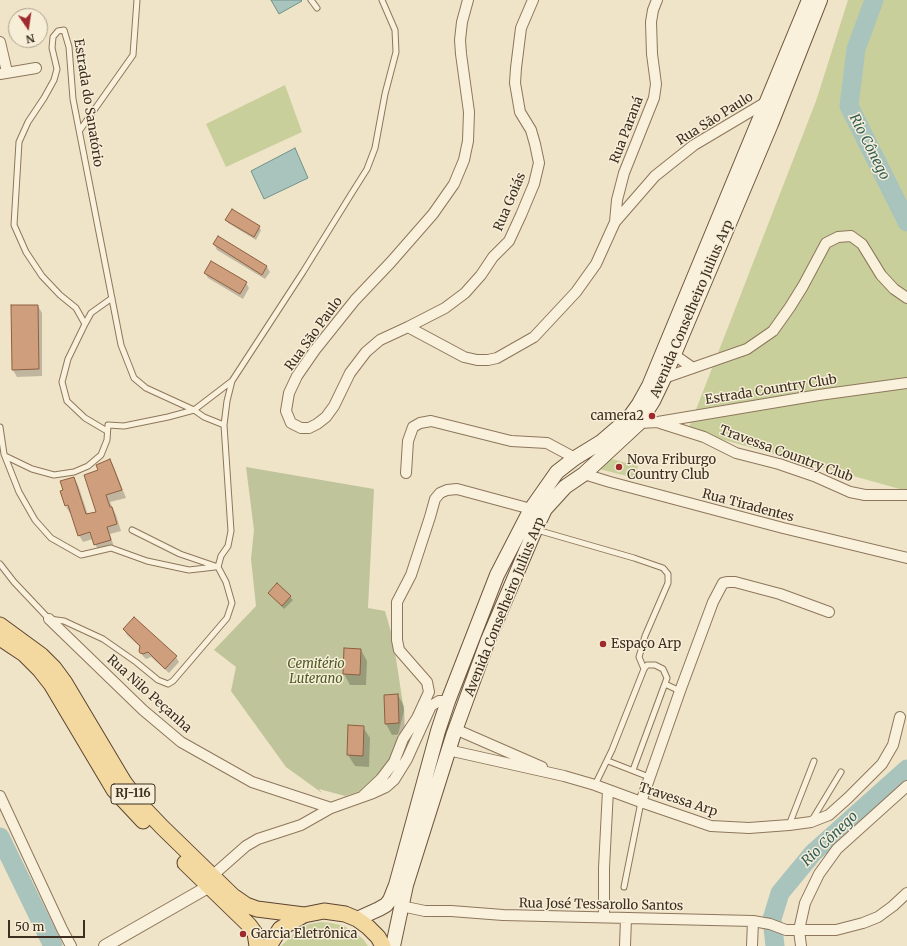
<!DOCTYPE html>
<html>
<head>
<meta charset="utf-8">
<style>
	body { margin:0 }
	#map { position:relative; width:907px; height:946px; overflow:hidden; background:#f0e4c8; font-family:Merriweather,serif }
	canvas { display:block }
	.north { position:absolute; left:8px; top:8px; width:40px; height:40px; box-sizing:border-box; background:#f7eed8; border:1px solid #ada18e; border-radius:50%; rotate:167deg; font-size:11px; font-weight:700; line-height:16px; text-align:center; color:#3d2e20 }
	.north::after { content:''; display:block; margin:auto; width:14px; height:18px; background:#9e2a2b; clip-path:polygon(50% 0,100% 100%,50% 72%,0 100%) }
	.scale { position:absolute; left:8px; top:920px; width:77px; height:18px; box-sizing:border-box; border:2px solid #3d2e20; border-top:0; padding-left:5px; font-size:12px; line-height:14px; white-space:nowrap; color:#3d2e20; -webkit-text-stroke:3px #f7eed8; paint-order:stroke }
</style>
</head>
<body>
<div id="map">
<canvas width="907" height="946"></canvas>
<div class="north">N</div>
<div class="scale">50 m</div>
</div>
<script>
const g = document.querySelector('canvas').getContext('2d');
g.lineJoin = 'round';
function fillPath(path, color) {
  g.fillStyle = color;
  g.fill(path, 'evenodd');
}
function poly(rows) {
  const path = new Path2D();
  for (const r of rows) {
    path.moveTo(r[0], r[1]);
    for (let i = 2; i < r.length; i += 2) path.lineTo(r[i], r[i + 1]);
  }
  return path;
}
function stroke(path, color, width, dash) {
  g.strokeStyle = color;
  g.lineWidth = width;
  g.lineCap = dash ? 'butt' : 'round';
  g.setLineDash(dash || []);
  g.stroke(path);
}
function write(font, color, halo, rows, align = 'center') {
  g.font = font + ' Merriweather,serif';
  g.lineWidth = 3;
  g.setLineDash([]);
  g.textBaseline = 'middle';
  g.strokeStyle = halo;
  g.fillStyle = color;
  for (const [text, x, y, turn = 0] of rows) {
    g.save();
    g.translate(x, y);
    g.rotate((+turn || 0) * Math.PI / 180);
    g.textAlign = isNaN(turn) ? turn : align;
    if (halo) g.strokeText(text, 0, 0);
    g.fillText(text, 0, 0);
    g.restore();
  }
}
fillPath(poly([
	[848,0,907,0,907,491,688,430,816,101],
	[285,85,302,132,226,167,206,124],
	[612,459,638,466,635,478,599,469],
	[321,922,332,923,344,926,354,932,363,939,368,946,281,946,299,929,309,924]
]), '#c9cf9b');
fillPath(poly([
	[246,467,374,489,368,608,385,611,393,639,404,711,393,754,369,788,345,796,319,789,322,793,286,767,231,691,236,667,214,650,256,606,251,559,254,530]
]), '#bfc49a');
const water = poly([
	[271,0,301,0,302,1,279,14,271,0],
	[295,148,308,178,264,199,251,171,295,148]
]);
fillPath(water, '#a9c4bc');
stroke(water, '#6f938a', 1);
fillPath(poly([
	[232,211,259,227,261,230,256,240,228,223,226,220],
	[214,244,267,267,270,272,265,279,217,250],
	[205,273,246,283,249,288,243,299,208,278],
	[38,306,42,313,42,376,17,377,13,370],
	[110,460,114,467,126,498,110,502,116,515,121,531,110,534,114,547,99,552,93,539,83,542,79,535,71,512,70,513,66,507,73,504,72,503,66,506,62,492,65,491,62,482,74,478,78,485,88,515,98,512,86,475,99,471,97,465],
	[277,584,293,600,284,609,269,593],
	[124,630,176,657,179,662,169,673,151,657,146,659,143,656,140,651,141,648,127,635],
	[361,650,367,661,366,685,350,685,344,674],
	[398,695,404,706,405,734,392,735,386,724],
	[349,726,363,727,370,738,369,767,355,766,348,755]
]), '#0003');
stroke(poly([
	[874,0,856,49,849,106,907,222],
	[0,837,53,946],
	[775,946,772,919,780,893,813,853,907,769]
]), '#a9c4bc', 19);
const building = poly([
	[232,209,260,226,254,237,225,220,232,209],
	[218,236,267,266,262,275,213,244,218,236],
	[211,261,247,282,240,294,204,273,211,261],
	[11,305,38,305,39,369,12,370,11,305],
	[110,459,122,490,106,495,110,507,112,507,117,524,107,527,111,540,94,545,90,532,78,536,68,505,65,506,60,491,63,490,60,481,74,477,86,514,96,512,84,475,98,470,96,465,110,459],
	[277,583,291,596,282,606,268,593,277,583],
	[134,617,177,656,165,669,148,652,143,654,140,653,139,651,140,646,123,629,134,617],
	[344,648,361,649,360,675,343,674,344,648],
	[398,694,399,723,385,724,384,695,398,694],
	[348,725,364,726,363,756,347,755,348,725]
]);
fillPath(building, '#cf9f7d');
stroke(building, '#8d5f41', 1);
const service = poly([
	[311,0,317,8],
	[80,130,133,55,137,0],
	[85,324,91,313,112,298],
	[0,427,4,454,19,492,35,520,51,538,81,555,111,548,147,561,189,570,215,567],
	[107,431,85,418,67,401,62,382,68,359,85,324,76,308,60,295,42,276,26,252,14,225,19,142,28,122,44,98,54,80,57,69,52,48,53,37,58,31,64,30,69,47,73,99,121,345,134,378,146,388,194,410,204,417,224,425],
	[5,456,32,469,54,475,74,472,88,466,101,455,107,440,108,425,124,426,168,417,194,410,232,381,303,272,350,196,367,169,375,148,385,94,396,52,395,30,382,0],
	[537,530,634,558,663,568,668,574,668,583,645,636,639,657,644,669],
	[0,564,14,582,49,619,64,621,103,639,136,662,158,680,168,684,173,681,227,618,232,603,226,582,218,567,180,554,132,530],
	[218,567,221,556,228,546,231,531,224,425,227,401,232,381],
	[665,684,680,691],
	[608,761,649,777],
	[595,785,612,750,644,669,647,665,655,665,663,669,667,678,633,770],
	[812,820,841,772],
	[789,825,814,761],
	[624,887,641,802]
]);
const minor = poly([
	[468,0,462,22,460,40,461,54,469,112,468,141,464,160,454,184,433,214,391,262,355,300,315,350,297,376,289,393,286,411,291,423,301,428,309,428,317,424,326,417,334,406,350,373,366,352,380,340,408,327,445,308,465,293,481,275,493,257,509,241,521,215,534,184,539,163,535,144,531,130,520,112,515,83,516,68,521,28,533,0],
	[0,42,7,72],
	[0,74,36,68],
	[615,222,617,200,624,173,654,98,656,84,652,54,651,22,653,10,657,0],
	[408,327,464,357,477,360,488,360,497,358,534,337,576,292,596,264,615,222,655,176,694,145,768,101],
	[673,354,693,368],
	[664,378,747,349,773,331,790,307,803,286,826,243,838,237,851,236,862,244,881,275,894,289,907,298],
	[639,423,658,422,819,395,907,383],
	[660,423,704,437,736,453,779,464,814,476,850,492,865,495,907,495],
	[406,473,408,441,413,427,420,423,431,421,511,441,547,443,575,458],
	[584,474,610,482,783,528,907,558],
	[49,619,143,710,181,742,252,782,331,808],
	[455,729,542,767],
	[448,750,564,776,595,785,641,802,711,826,749,828,789,825,811,822,829,815,848,798,882,764,893,745,900,717],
	[0,796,62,929,71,946],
	[363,796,381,779,394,762,403,739,417,718,429,692,427,682,399,650,397,640,397,602,411,575,430,517,435,499,440,493,447,490,457,489,531,509],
	[641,802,680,691,713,602,723,583,728,582,735,582,780,594,829,612],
	[212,876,246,846,258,839,301,825,331,808,373,793,386,787,394,780,407,759,431,706,439,701,448,701],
	[401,906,425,911,451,911,503,915,753,921,770,924,786,930,836,930,863,923,878,917,893,906,907,893],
	[604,917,604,868,608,790],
	[625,946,626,918],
	[752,946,753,921],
	[801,946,799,930,805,903,819,874,837,849,907,786]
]);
const tertiary = poly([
	[105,946,208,887]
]);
const secondary = poly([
	[357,919,379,909,386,905,390,900,396,885,438,731,448,701,497,575,531,509,557,472,575,458,601,442,629,418,639,404,649,386,809,0],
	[393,946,406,885,453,736,488,640,535,530,545,509,565,487,584,474,639,423,653,401,664,378,771,124,820,0]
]);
const primary = poly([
	[0,625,41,655,54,668,65,683,124,782,141,805,162,827,233,896,246,905,257,909,304,915],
	[0,638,24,654,40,670,51,684,114,790,143,821],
	[185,863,249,925,255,933,257,946],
	[269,946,280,929,288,924,304,915,324,911,345,914,357,919,368,927,378,937,383,946]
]);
stroke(service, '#8d765c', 7);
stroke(minor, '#8d765c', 12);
stroke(tertiary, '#8d765c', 14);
stroke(secondary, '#6f573f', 16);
stroke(primary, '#5b4430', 17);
stroke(service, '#faf1dc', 5);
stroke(minor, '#faf1dc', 10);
stroke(tertiary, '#faf1dc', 12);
stroke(secondary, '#faf1dc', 14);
stroke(primary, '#f3d9a0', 15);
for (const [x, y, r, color] of [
	[652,416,4,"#9e2a2b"],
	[619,467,4,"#9e2a2b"],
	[603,644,4,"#9e2a2b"],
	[243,934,4,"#9e2a2b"]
]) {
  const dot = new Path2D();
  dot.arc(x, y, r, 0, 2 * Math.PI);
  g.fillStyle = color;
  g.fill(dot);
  stroke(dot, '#f7eed8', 1.5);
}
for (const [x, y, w] of [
	[133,794,44]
]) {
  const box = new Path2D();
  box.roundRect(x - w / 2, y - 10, w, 20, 3);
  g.fillStyle = '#f7eed8';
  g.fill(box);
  stroke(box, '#3d2e20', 1);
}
write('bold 12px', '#3d2e20', null, [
	["RJ-116",133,794]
]);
write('13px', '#3d2e20', '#f7eed8', [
	["Estrada do Sanatório",88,103,81],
	["Rua São Paulo",715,119,-32],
	["Rua Paraná",627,130,-69],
	["Rua Goiás",510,202,-67],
	["Avenida Conselheiro Julius Arp",692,309,-67],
	["Rua São Paulo",314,334,-54],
	["Estrada Country Club",771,390,-9],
	["Travessa Country Club",786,454,20],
	["Rua Tiradentes",748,506,15],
	["Avenida Conselheiro Julius Arp",505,607,-68],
	["Rua Nilo Peçanha",149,694,42],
	["Travessa Arp",678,800,18],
	["Rua José Tessarollo Santos",601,905,1]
]);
write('13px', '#3d2e20', '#f7eed8', [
	["camera2",644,416,"right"],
	["Nova Friburgo",627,460],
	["Country Club",627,475],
	["Espaço Arp",611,644],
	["Garcia Eletrônica",251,934]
], 'left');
write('italic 13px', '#4d5a26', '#f7eed8', [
	["Cemitério",316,664],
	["Luterano",316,679]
]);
write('italic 14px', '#2f5d5a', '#f7eed8', [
	["Rio Cônego",869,147,63],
	["Rio Cônego",830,839,-44]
]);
</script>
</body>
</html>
